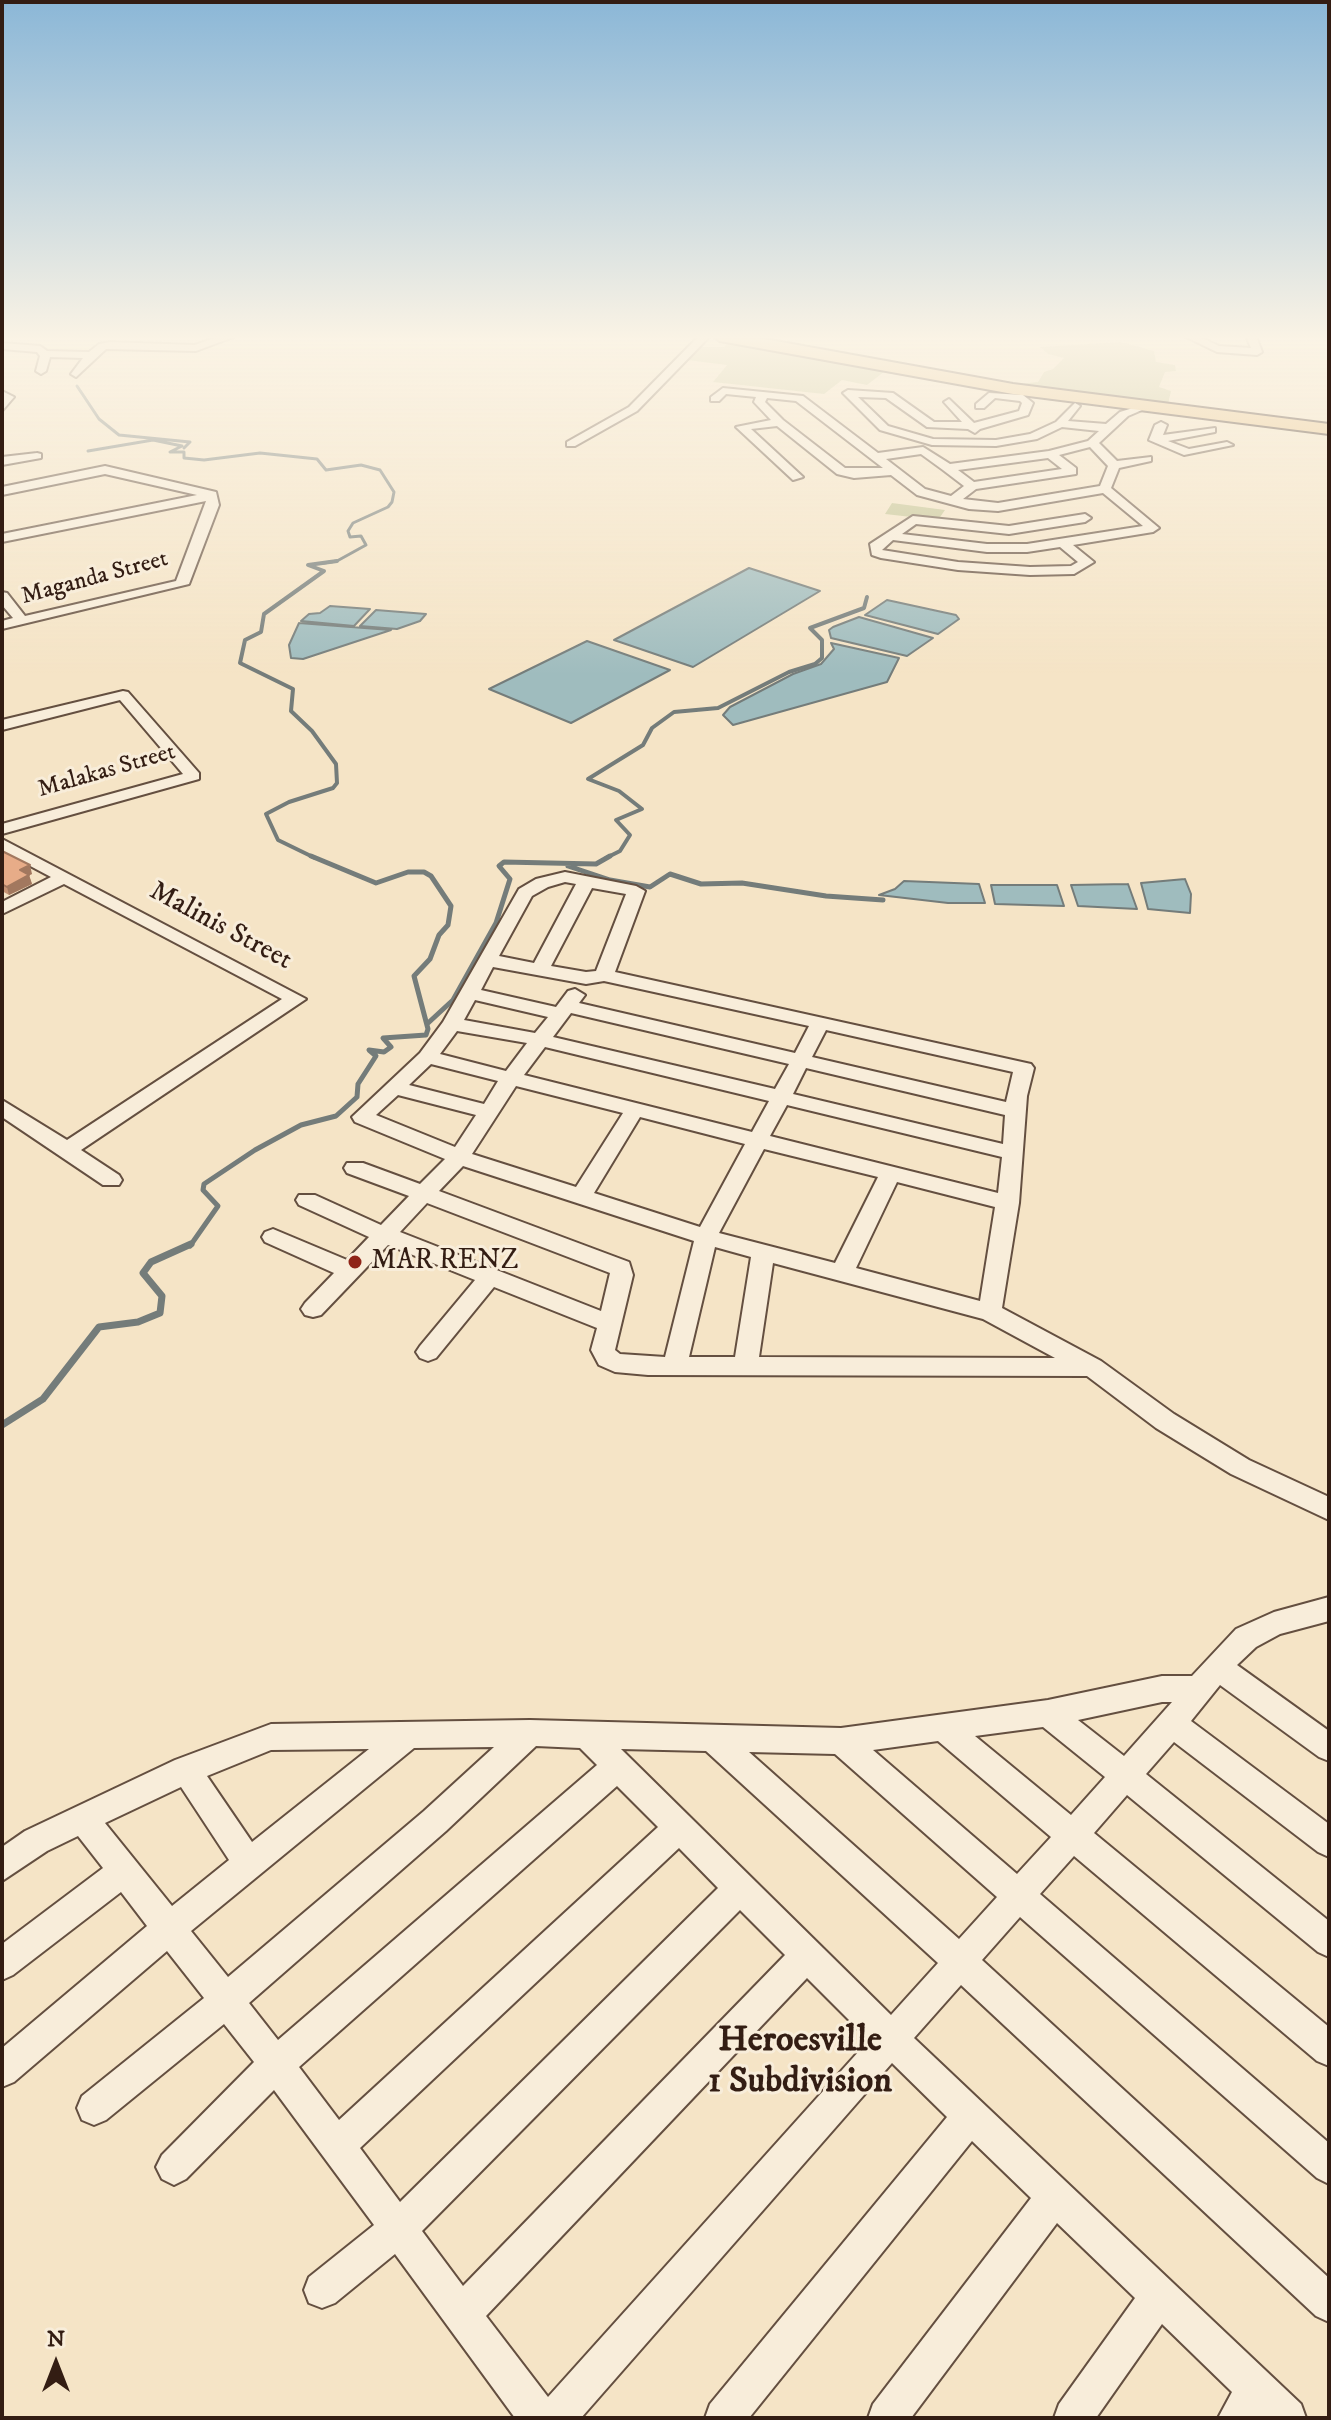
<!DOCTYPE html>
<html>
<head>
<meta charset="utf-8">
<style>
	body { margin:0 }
	#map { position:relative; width:1331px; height:2420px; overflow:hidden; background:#f5e4c6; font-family:"IM FELL DW Pica",serif }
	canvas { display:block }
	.frame { position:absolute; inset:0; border:4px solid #331d13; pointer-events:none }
	.north { position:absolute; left:16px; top:2324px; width:80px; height:80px; -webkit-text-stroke:6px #f8edda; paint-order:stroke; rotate:0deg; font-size:22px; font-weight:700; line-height:32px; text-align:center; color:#331d13 }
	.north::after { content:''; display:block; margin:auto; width:28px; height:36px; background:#331d13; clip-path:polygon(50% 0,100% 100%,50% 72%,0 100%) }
</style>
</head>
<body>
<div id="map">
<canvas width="1331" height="2420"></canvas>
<div class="frame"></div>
<div class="north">N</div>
</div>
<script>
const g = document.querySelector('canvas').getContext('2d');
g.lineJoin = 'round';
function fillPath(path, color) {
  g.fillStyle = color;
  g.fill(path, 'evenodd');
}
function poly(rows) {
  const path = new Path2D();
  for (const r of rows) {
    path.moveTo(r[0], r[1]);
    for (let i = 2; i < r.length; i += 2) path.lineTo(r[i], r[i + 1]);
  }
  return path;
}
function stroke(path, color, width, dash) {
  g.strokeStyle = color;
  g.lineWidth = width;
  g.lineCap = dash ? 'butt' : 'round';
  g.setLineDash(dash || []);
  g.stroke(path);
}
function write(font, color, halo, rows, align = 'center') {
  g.font = font + ' "IM FELL DW Pica",serif';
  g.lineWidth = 6;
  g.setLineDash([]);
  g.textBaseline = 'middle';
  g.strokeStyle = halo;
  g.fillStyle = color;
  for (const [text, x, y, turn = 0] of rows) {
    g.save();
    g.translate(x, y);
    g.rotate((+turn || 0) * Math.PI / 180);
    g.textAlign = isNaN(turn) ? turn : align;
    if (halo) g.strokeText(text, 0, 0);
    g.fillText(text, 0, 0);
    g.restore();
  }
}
fillPath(poly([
	[731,340,889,368,867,385,842,380,824,394,713,382,727,365,687,360,699,347,724,347],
	[1121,342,1154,351,1156,362,1175,365,1176,371,1165,372,1159,387,1171,391,1168,404,1015,387,1018,384,1038,382,1044,372,1053,369,1064,358,1048,354,1040,347],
	[892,503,945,510,938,520,885,514]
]), '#c2c290');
const water = poly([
	[749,568,820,591,693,667,614,640,749,568],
	[887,600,956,615,959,619,938,634,865,615,887,600],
	[330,606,370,609,354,626,301,621,309,614,320,613,330,606],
	[376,610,426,614,420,621,397,629,360,626,376,610],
	[859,617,933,638,907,656,831,638,829,630,833,627,859,617],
	[299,623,351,627,391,630,303,659,291,658,289,645,299,623],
	[587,641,670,670,571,723,489,689,587,641],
	[831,643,899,658,887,682,733,725,723,715,730,707,793,674,821,664,834,649,831,643],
	[1185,879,1191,894,1190,913,1148,909,1141,883,1185,879],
	[904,881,979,884,985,903,948,903,879,895,895,889,904,881],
	[1128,884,1137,909,1078,906,1071,885,1128,884],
	[991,885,1057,885,1064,906,995,904,991,885]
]);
fillPath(water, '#9fbcbe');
stroke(water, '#747c7a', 2);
stroke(poly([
	[77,386,99,419,119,435,190,442,184,448],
	[88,451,153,440,182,446,170,452,184,452,184,458,204,460,260,453,317,459,326,470,361,465,380,470,394,492,392,502,388,507,353,523,348,531,350,537,361,536,366,545,337,561,324,563]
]), '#747c7a', 3);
stroke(poly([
	[315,858,278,840,266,814,289,802,333,788,337,783,336,764,312,731,291,711,293,689,240,663,245,640,261,632,264,614,324,571,308,565,337,561],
	[606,858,620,851,630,835,616,820,642,809,619,791,588,779,643,745,652,728,674,712,718,708,789,672,815,664,822,658,822,640,810,628,864,608,867,597]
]), '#747c7a', 4);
stroke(poly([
	[568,866,610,880,650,887,670,874,701,884,742,883,826,896,883,900],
	[427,1024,453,1000,496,923,510,879,499,866,504,862,596,864,610,856],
	[190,1246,218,1206,203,1190,204,1184,255,1150,301,1125,336,1116,357,1097,358,1084,376,1056,369,1050,384,1052,391,1047,383,1038,426,1035,428,1029,414,976,430,959,439,935,448,925,451,906,431,876,424,872,408,872,376,883,311,856]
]), '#747c7a', 5);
stroke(poly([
	[2,1425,43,1399,99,1327,138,1322,160,1313,162,1296,143,1273,151,1262,191,1244]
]), '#747c7a', 7);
const minor = poly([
	[220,336,236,336,196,351,106,349,76,377,71,374,83,358,50,357,46,371,41,374,36,371,40,356,37,352,2,349,2,343,40,346,47,351,89,352,99,344,110,342,195,345,220,336],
	[699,336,710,336,637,411,575,446,567,446,567,442,629,407,699,336],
	[1184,336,1198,336,1219,346,1251,348,1246,336,1256,336,1262,352,1257,355,1217,352,1184,336],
	[723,388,803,396,878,453,923,447,950,464,1049,451,1088,441,1099,431,1062,427,1037,439,996,446,932,445,880,430,843,393,848,390,893,393,934,422,962,422,944,402,949,399,974,423,1019,411,1022,403,1020,401,995,398,984,408,976,408,976,404,989,393,1023,395,1033,403,1028,415,980,429,975,433,968,429,927,427,886,398,858,397,888,426,933,439,996,440,1030,434,1056,422,1075,403,1080,406,1068,421,1106,424,1120,412,1149,403,1149,407,1128,416,1099,443,1117,461,1151,457,1151,461,1119,468,1111,488,1159,528,1153,532,1073,545,1094,562,1074,574,1030,575,958,570,881,558,872,555,870,544,913,516,1009,526,1085,514,1091,518,1085,522,1009,534,916,524,902,534,987,544,1027,544,1143,526,1103,493,998,511,969,509,917,495,891,475,854,478,837,474,777,426,751,429,803,477,793,480,736,427,771,420,754,402,756,397,726,394,719,401,711,401,711,397,723,388],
	[767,398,796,401,883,468,845,468,783,420,765,402,767,398],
	[1090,447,1108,466,1100,486,998,503,963,499,976,489,1076,474,1076,468,1059,455,1090,447],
	[921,454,943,470,964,486,951,496,925,489,886,459,921,454],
	[1048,458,1062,469,974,482,958,470,1048,458],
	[893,540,987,552,1027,552,1060,547,1078,562,1071,566,1030,567,958,562,882,550,893,540],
	[2,391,14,397,2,411,3,398,2,391],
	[1161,422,1167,425,1163,435,1215,428,1215,432,1168,441,1189,449,1227,442,1233,445,1184,455,1149,440,1155,425,1161,422],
	[37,453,41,454,41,458,2,465,2,457,37,453],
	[105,466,216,492,219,505,189,584,2,629,2,621,13,618,2,605,2,592,7,593,25,616,176,581,206,501,2,542,2,534,197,495,105,474,2,495,2,487,105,466],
	[123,691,128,692,199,773,199,779,2,834,2,824,183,774,120,700,2,730,2,720,123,691],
	[2,839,306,999,81,1150,119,1175,122,1180,119,1185,103,1185,2,1117,2,1100,67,1140,282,999,64,884,2,914,2,902,51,877,2,851,2,839],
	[565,872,636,886,645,891,615,972,1031,1064,1034,1068,1027,1096,1019,1203,1002,1308,1101,1361,1174,1414,1249,1460,1329,1497,1329,1520,1231,1474,1156,1428,1087,1376,648,1375,615,1372,599,1365,591,1350,597,1328,494,1287,436,1358,428,1361,420,1358,416,1352,420,1346,475,1280,388,1245,321,1315,313,1317,305,1315,301,1309,305,1303,334,1273,265,1242,262,1237,265,1232,273,1229,347,1260,369,1237,299,1205,296,1200,299,1195,315,1195,381,1225,409,1196,347,1173,344,1168,347,1163,363,1163,420,1184,445,1159,355,1122,352,1117,420,1053,443,1022,519,889,536,879,565,872],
	[565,882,576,884,534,963,499,956,532,896,548,887,565,882],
	[592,888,626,894,596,971,586,972,551,966,592,888],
	[493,967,586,984,604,981,809,1026,795,1053,579,1003,585,995,575,989,568,991,556,1007,481,990,493,967],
	[475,1000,548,1017,535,1033,464,1020,475,1000],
	[571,1013,789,1064,775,1089,553,1037,571,1013],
	[826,1030,1013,1072,1006,1102,812,1057,826,1030],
	[457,1031,527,1043,506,1071,440,1054,457,1031],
	[545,1047,769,1101,752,1132,524,1075,545,1047],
	[431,1064,498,1081,484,1104,409,1085,431,1064],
	[806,1068,1005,1115,1003,1144,793,1094,806,1068],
	[516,1086,623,1113,576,1187,472,1154,516,1086],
	[398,1095,476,1115,455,1147,376,1115,398,1095],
	[787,1105,1002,1157,998,1193,770,1136,787,1105],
	[640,1117,745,1144,700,1227,594,1193,640,1117],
	[764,1149,878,1177,835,1263,719,1233,764,1149],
	[463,1166,694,1241,665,1357,620,1354,615,1350,633,1275,629,1262,439,1191,463,1166],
	[897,1182,995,1207,980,1301,856,1268,897,1182],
	[427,1203,610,1273,601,1311,400,1232,427,1203],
	[715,1247,751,1257,735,1357,689,1357,715,1247],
	[773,1263,983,1319,1055,1358,759,1357,773,1263],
	[1329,1597,1329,1621,1280,1634,1256,1647,1237,1665,1329,1731,1329,1761,1319,1757,1220,1685,1191,1721,1329,1824,1329,1857,1318,1852,1174,1742,1146,1774,1329,1921,1329,1957,1318,1952,1127,1795,1094,1833,1329,2027,1329,2066,1317,2061,1074,1856,1040,1894,1329,2143,1329,2184,1317,2178,1020,1917,982,1960,1329,2278,1329,2322,1316,2316,961,1985,914,2038,1301,2404,1306,2418,1218,2418,1232,2392,1162,2324,1096,2418,1054,2418,1059,2404,1135,2298,1057,2223,911,2418,868,2418,873,2404,1031,2198,972,2141,749,2418,705,2418,710,2404,947,2117,892,2063,581,2418,515,2418,395,2254,335,2303,322,2308,309,2303,304,2290,309,2277,374,2225,274,2090,186,2179,174,2185,162,2179,156,2167,162,2155,254,2062,224,2024,106,2120,94,2125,82,2120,77,2108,82,2096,204,1998,167,1951,14,2082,2,2087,2,2048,147,1926,121,1892,13,1975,2,1980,2,1944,103,1868,78,1836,47,1851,2,1881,2,1847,25,1831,175,1760,271,1724,530,1720,841,1728,1048,1700,1162,1676,1192,1676,1236,1629,1274,1612,1329,1597],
	[1162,1702,1172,1702,1124,1756,1078,1720,1162,1702],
	[1043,1727,1105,1777,1071,1815,975,1736,1043,1727],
	[938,1741,1051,1837,1017,1874,873,1750,938,1741],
	[536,1746,580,1748,597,1765,278,2040,249,2003,446,1831,536,1746],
	[494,1747,424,1811,228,1977,191,1931,414,1748,494,1747],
	[369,1749,252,1842,207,1776,271,1750,369,1749],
	[621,1749,706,1751,938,1963,891,2015,621,1749],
	[749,1752,835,1754,997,1897,959,1939,749,1752],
	[617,1786,658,1827,339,2120,299,2067,617,1786],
	[181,1787,229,1860,172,1906,105,1823,181,1787],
	[679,1848,718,1888,400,2202,360,2148,679,1848],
	[740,1910,785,1955,463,2286,422,2231,740,1910],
	[807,1978,869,2040,548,2397,486,2316,807,1978]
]);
const primary = poly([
	[713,336,748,336,1013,384,1329,424,1329,434,1013,394,720,341,713,336]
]);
stroke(minor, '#644f40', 4);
stroke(primary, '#331d13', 4);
fillPath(minor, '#f8edda');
fillPath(primary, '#eac283');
fillPath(poly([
	[2,851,32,874,29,875,32,884,9,895,2,891]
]), '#c79475');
fillPath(poly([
	[30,865,32,874,23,878,20,870],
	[29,875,32,884,9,895,7,887]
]), '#a2785f');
const building = poly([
	[2,851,30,865,20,870,29,875,7,887,2,884,2,851]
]);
fillPath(building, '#e7ac88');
stroke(building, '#a2785f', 2);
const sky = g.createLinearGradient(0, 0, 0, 675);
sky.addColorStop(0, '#8bb7d7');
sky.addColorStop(0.5, '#faf3e5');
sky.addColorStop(1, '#faf3e500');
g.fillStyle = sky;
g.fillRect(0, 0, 1331, 675);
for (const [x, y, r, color] of [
	[355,1262,8,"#8f2418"]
]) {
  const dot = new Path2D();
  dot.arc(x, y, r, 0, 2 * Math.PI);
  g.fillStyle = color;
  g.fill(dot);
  stroke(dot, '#f8edda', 3);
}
write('24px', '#331d13', '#f8edda', [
	["Maganda Street",95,579,-15],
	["Malakas Street",107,772,-16]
]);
write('28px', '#331d13', '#f8edda', [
	["Malinis Street",220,927,28]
]);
write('28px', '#331d13', '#f8edda', [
	["MAR RENZ",371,1262]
], 'left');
write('bold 36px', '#331d13', '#f8edda', [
	["Heroesville",800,2043],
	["1 Subdivision",800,2084]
]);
</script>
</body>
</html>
